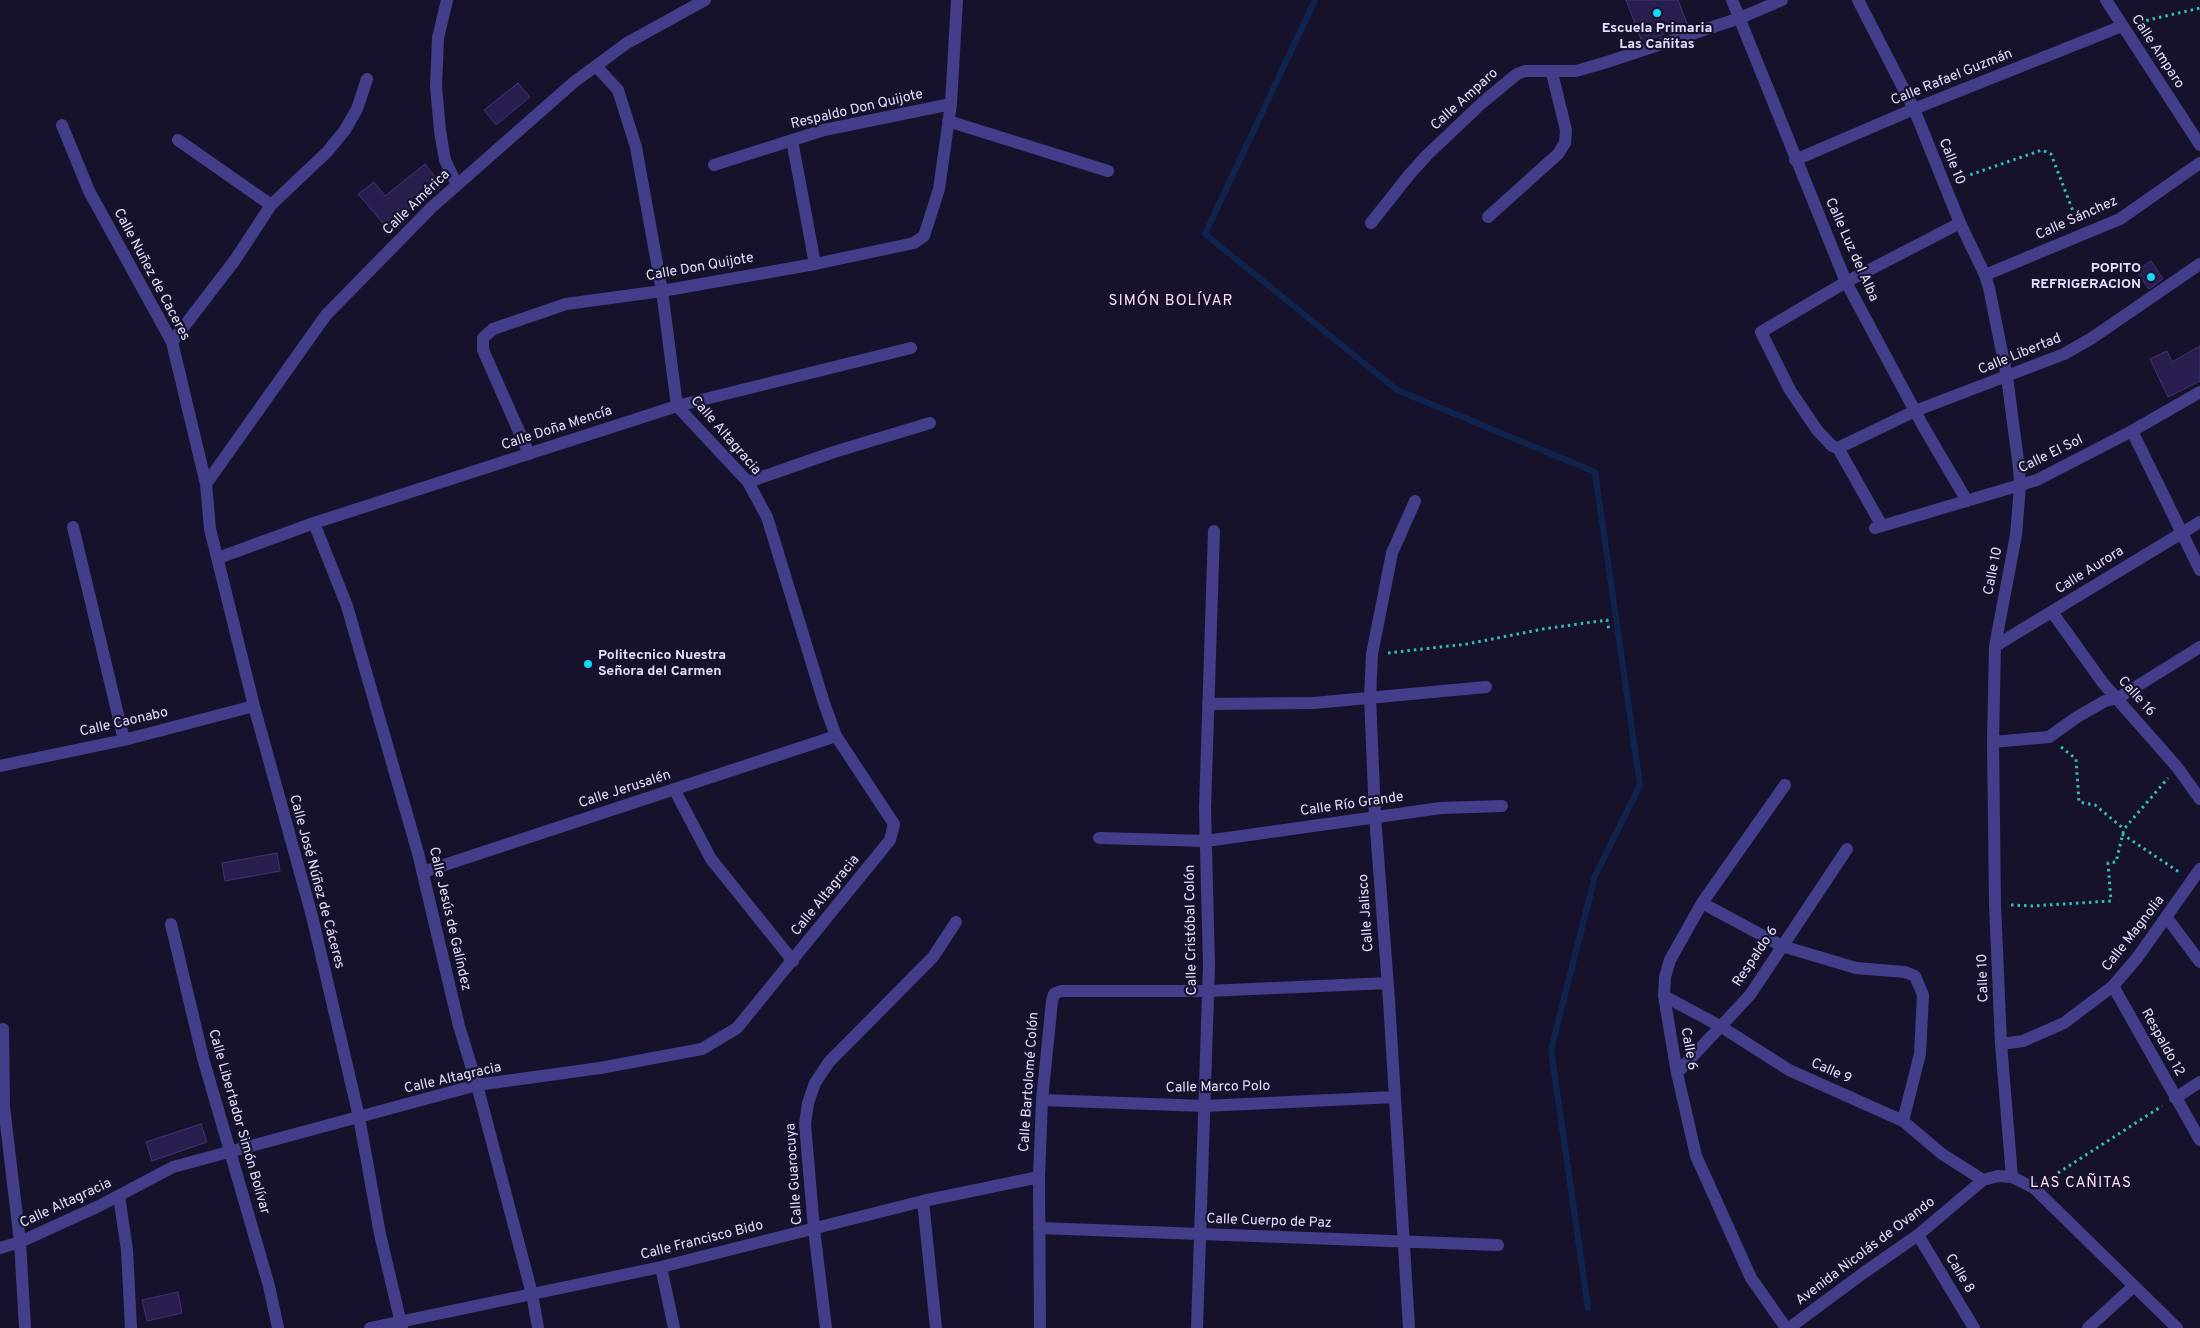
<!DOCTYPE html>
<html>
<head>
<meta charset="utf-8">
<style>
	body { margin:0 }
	canvas { display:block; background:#17122c }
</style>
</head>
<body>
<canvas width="2200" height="1328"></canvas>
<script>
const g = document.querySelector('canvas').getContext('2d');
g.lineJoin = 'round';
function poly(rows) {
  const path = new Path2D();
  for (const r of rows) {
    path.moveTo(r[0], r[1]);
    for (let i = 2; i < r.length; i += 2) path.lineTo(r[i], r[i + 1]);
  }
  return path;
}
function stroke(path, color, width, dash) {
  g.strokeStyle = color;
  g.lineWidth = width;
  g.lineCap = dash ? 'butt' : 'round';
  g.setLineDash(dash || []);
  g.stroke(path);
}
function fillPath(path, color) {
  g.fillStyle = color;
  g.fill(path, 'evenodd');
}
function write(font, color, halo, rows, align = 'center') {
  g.font = font + ' Overpass,sans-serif';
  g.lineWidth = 4.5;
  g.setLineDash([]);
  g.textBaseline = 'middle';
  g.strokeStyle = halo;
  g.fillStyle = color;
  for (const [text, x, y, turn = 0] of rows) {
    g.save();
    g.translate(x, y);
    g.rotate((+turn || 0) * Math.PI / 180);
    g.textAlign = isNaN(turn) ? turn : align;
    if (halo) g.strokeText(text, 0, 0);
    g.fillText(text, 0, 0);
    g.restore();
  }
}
stroke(poly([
	[1315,0,1205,234,1397,390,1595,472,1640,785,1595,876,1551,1050,1588,1308]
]), '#0e244f', 6);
const building = poly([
	[1626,0,1678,0,1688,26,1642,42,1626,0],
	[518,83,530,97,496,125,484,110,518,83],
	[425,164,440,183,401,215,403,217,388,229,358,194,374,182,385,196,425,164],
	[2151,261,2163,279,2149,289,2136,271,2151,261],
	[2200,346,2200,381,2168,397,2150,359,2167,351,2172,362,2200,346],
	[277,853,280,871,225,881,222,863,277,853],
	[201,1124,207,1142,152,1161,146,1142,201,1124],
	[178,1292,182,1313,147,1321,142,1300,178,1292]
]);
fillPath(building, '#291e4d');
stroke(building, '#423178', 1);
stroke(poly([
	[2140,22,2200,8],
	[1958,179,2042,150,2051,154,2076,219],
	[1388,653,1467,644,1543,629,1607,620,1609,630],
	[2061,747,2076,759,2079,802,2095,805,2124,829],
	[2122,834,2179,872],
	[2011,905,2032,906,2111,901,2108,863,2116,862,2124,829,2168,778],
	[2047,1180,2162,1106]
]), '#33bdb9', 3, [2.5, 4]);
stroke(poly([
	[447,0,438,38,436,86,440,131,445,160,457,185],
	[1732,0,1846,282,1923,426,1967,501],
	[1858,0,1914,109,1960,223,1985,275,1989,288,2007,377,2019,468,2020,486,2016,535,1995,646,1993,742,1995,904,2001,1044,2012,1177],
	[2106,0,2200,145],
	[948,121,1108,171],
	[62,125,89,191,172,342,206,484,210,529,254,706,312,916,359,1117,380,1234,402,1328],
	[178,140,271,205],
	[792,140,815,264],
	[1795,160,1914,109,2122,26],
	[714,165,824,130,951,104],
	[1488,217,1558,154,1565,143,1566,130,1552,73],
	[1371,223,1409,175,1427,155,1483,102,1517,74,1525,71,1576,71,1604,63,1740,18,1782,0],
	[1985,275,2120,219,2200,163],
	[172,342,235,260,271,205,327,152,345,130,357,109,367,79],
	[2132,431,2200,570],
	[1838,448,1915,411,2064,354,2092,338,2200,264],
	[529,454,483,350,483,338,493,329,566,304,662,291,815,264,914,243,924,236,939,189,951,104,957,0],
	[748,482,834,452,930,423],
	[206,484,326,315,432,207,574,82,627,43,705,0],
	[314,523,347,606,418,853,459,1026,477,1085,532,1294,538,1328],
	[1882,526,1838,448,1832,446,1817,430,1790,390,1761,332,1846,282,1960,223],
	[73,527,124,740],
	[1875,528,2037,480,2132,431,2200,392],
	[218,558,314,523,677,406,911,348],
	[2052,612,2103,683,2177,767,2200,799],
	[1995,646,2200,522],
	[1208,704,1314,703,1486,687],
	[1993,742,2049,737,2077,717,2105,701,2118,698,2200,647],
	[0,766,124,740,254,706],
	[1785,785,1702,903,1670,960,1665,977,1664,996,1677,1073,1696,1156,1751,1278,1786,1328],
	[674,789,711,859,793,961],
	[1099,838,1206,841,1441,808,1502,806],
	[423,872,836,736],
	[1702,903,1782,946,1856,968,1905,972,1915,976,1923,995,1920,1054,1903,1121],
	[2167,918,2200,962],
	[171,924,203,1058,269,1286,278,1328],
	[2113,986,2200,1140],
	[1664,996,1720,1026,1789,1070,1903,1121,1942,1154,1983,1180],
	[3,1029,4,1107,20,1242,25,1328],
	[2001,1044,2023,1041,2064,1023,2113,986,2137,958,2200,869],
	[1677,1073,1750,995,1847,849],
	[2175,1098,2200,1082],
	[1042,1100,1204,1106,1395,1097],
	[119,1196,127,1250,131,1328],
	[923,1201,936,1328],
	[1039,1228,1498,1245],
	[1918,1235,1974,1328],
	[0,1248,20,1242,99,1206,173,1167,477,1085,600,1068,702,1049,737,1028,890,840,894,824,836,736,824,703,767,517,748,482,677,406,662,291,636,147,618,90,596,66],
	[661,1267,674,1328],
	[370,1328,661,1267,923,1201,1039,1177],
	[826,1328,814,1229,805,1124,808,1103,815,1083,829,1062,933,957,956,922],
	[1040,1328,1039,1177,1042,1100,1052,1001,1054,994,1061,991,1208,991,1388,983],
	[1197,1328,1209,965,1205,809,1214,531],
	[1409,1328,1389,1000,1375,816,1370,697,1372,654,1392,553,1415,501],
	[1789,1328,1862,1274,1918,1235,1983,1180,1998,1176,2012,1177,2034,1188,2177,1328],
	[2088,1328,2134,1286]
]), '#443e8a', 12);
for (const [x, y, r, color] of [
	[1657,13,5,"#0edafa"],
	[2151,277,5,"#0edafa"],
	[588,664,5,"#0edafa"]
]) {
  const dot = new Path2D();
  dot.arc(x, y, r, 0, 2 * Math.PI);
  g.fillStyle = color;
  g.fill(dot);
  stroke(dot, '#17122c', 2);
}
write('bold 14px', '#e3defe', '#17122c', [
	["Escuela Primaria",1657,29],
	["Las Cañitas",1657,45],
	["POPITO",2141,269,"right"],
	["REFRIGERACION",2141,285,"right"],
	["Politecnico Nuestra",598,656,"left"],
	["Señora del Carmen",598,672,"left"]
]);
write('14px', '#e3defe', '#17122c', [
	["Calle Amparo",2157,52,57],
	["Calle Rafael Guzmán",1952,78,-22],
	["Calle Amparo",1465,100,-42],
	["Respaldo Don Quijote",857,110,-13],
	["Calle 10",1951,162,68],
	["Calle América",417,203,-44],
	["Calle Sánchez",2077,219,-24],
	["Calle Luz del Alba",1851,250,66],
	["Calle Don Quijote",700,268,-10],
	["Calle Nuñez de Caceres",151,275,62],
	["Calle Libertad",2020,355,-22],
	["Calle Doña Mencía",557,429,-18],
	["Calle Altagracia",725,436,49],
	["Calle El Sol",2051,455,-26],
	["Calle 10",1994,571,-79],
	["Calle Aurora",2090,571,-32],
	["Calle 16",2136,697,48],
	["Calle Caonabo",124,723,-13],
	["Calle Jerusalén",625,790,-18],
	["Calle Río Grande",1352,805,-8],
	["Calle José Núñez de Cáceres",316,882,75],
	["Calle Altagracia",826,896,-51],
	["Calle Jalisco",1367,913,-94],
	["Calle Jesús de Galíndez",449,919,77],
	["Calle Cristóbal Colón",1192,930,-91],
	["Calle Magnolia",2134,934,-52],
	["Respaldo 6",1756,957,-56],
	["Calle 10",1984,978,-92],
	["Respaldo 12",2162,1043,61],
	["Calle 6",1688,1049,80],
	["Calle 9",1831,1072,24],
	["Calle Altagracia",453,1079,-13],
	["Calle Bartolomé Colón",1030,1082,-86],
	["Calle Marco Polo",1218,1088,-1],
	["Calle Libertador Simón Bolívar",238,1122,74],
	["Calle Guarocuya",795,1174,-94],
	["Calle Altagracia",66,1204,-25],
	["Calle Cuerpo de Paz",1269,1222,2],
	["Calle Francisco Bido",702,1241,-14],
	["Avenida Nicolás de Ovando",1866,1252,-37],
	["Calle 8",1959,1274,59]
]);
g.letterSpacing = '1px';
write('15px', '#fee0f2', '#17122c', [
	["SIMÓN BOLÍVAR",1171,302],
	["LAS CAÑITAS",2081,1184]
]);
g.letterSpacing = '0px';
</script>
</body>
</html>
